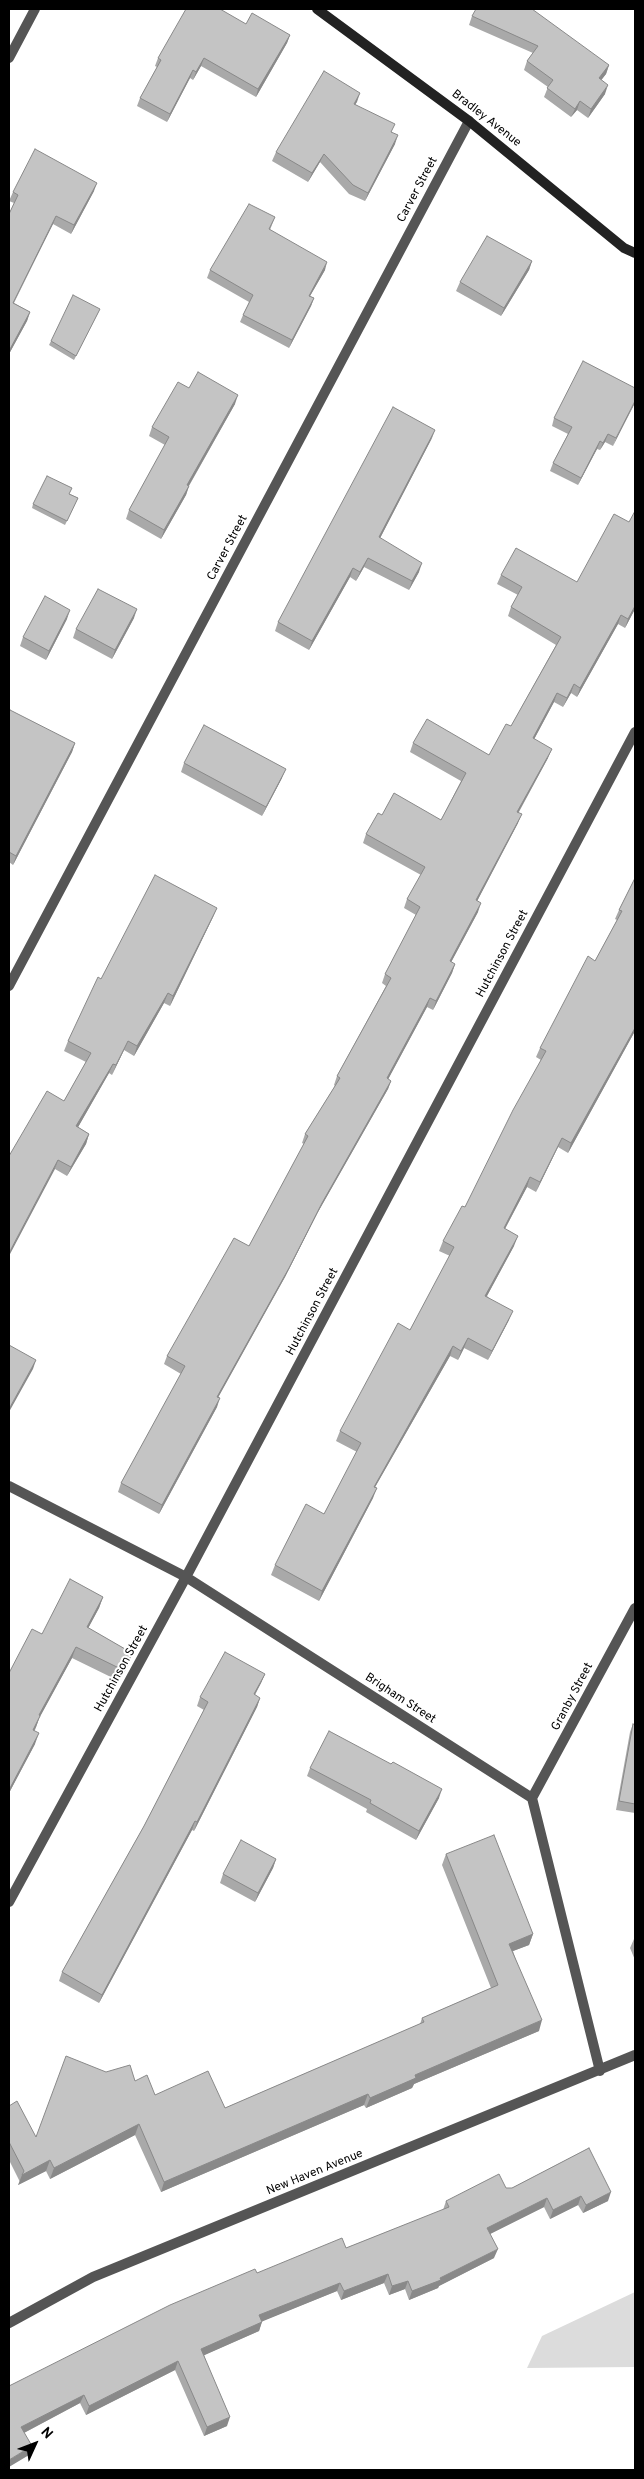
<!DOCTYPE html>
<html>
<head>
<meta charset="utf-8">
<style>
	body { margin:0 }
	#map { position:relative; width:644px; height:2479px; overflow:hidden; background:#fff; font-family:Overpass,sans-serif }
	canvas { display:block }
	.frame { position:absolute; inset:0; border:10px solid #000; pointer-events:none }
	.north { position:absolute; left:10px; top:2419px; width:50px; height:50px; -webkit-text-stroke:4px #fff; paint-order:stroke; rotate:47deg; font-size:14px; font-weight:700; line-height:20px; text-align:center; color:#000 }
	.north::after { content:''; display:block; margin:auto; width:18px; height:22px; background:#000; clip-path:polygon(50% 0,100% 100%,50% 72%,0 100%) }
</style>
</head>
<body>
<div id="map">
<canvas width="644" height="2479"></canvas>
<div class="frame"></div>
<div class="north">N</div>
</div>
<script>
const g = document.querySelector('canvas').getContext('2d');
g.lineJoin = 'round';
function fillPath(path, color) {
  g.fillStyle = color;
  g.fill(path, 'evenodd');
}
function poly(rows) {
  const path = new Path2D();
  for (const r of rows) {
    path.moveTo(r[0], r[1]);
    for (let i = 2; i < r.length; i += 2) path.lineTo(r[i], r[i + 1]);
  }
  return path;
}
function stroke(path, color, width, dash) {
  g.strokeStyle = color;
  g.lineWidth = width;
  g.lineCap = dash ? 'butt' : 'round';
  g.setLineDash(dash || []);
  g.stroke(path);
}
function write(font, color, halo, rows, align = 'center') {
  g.font = font + ' Overpass,sans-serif';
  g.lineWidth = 4;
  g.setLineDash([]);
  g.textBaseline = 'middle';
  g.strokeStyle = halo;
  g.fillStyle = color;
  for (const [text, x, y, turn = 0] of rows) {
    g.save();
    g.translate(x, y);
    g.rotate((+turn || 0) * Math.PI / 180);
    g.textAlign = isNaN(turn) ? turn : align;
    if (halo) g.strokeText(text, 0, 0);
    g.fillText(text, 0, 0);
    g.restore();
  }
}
fillPath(poly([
	[635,2292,635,2367,527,2368,542,2336]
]), '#dcdcdc');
stroke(poly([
	[9,58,35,9],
	[9,986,469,121],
	[9,1486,186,1577,532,1798,600,2071],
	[532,1798,635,1608],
	[9,1902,186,1577,635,732],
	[9,2323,93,2277,635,2055]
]), '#555', 10);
stroke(poly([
	[317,9,469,121,624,248,635,253]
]), '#222', 10);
fillPath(poly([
	[472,16,609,65,606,74,601,80,605,94,588,118,577,110,571,117,544,97,548,87,524,70,527,61,533,53,469,25],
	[246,24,290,35,287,43,256,97,201,66,193,80,190,78,167,122,137,106,140,98,157,67,155,66,158,58],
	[357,102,355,104,392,132,395,144,365,201,349,194,320,162,308,182,272,161,276,152],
	[94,191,71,234,53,224,14,303,30,312,27,321,9,354,9,214,14,203,9,201,13,192],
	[275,217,270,230,325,270,310,296,314,298,311,306,289,348,240,322,243,315,249,302,207,278,210,270],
	[532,261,529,270,501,316,456,291,460,282],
	[100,309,74,360,49,345,51,341],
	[189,388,235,404,189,486,186,495,161,539,126,519,129,510,165,445,149,436,152,427],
	[635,388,613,446,605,442,600,450,597,449,578,485,550,471,553,463,568,434,552,426,554,418],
	[432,438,380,538,419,572,409,590,364,567,356,581,350,577,309,650,275,631,278,622],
	[70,494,78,498,65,525,32,508,33,504],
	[501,575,577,582,635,609,625,628,618,624,577,697,571,693,563,707,554,702,534,739,548,758,519,812,518,823,477,901,478,912,451,962,455,964,452,973,433,1010,427,1007,388,1079,391,1081,388,1089,318,1212,285,1277,218,1397,217,1407,159,1514,118,1492,121,1483,181,1374,164,1364,167,1356,249,1246,304,1144,302,1143,305,1134,335,1086,334,1085,337,1076,386,986,382,983,385,974,416,915,404,908,407,899,421,875,363,843,366,834,382,815,441,820,461,781,410,752,413,743,489,755,511,726,556,645,508,616,511,607,518,595,497,584],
	[134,618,112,659,73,638,76,629],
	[67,619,46,660,20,646,23,637],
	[9,712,75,743,72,752,13,865,9,862],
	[184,763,282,778,262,816,181,772],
	[635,878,635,1031,568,1153,558,1147,536,1192,527,1187,505,1229,514,1246,487,1296,509,1320,488,1360,464,1348,458,1360,450,1356,375,1487,373,1498,319,1601,271,1575,275,1565,324,1514,357,1452,336,1441,340,1431,410,1330,450,1256,439,1251,443,1241,465,1207,541,1060,536,1057,540,1048,595,961,617,920,615,919,619,910],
	[217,908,213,917,170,1006,164,1003,134,1056,124,1050,112,1075,109,1073,78,1127,89,1134,86,1144,67,1176,55,1169,64,1101,86,1062,64,1051,68,1041,101,979],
	[103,1597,99,1608,88,1628,132,1653,129,1664,119,1681,72,1658,40,1716,35,1730,35,1744,9,1793,9,1673,42,1634],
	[265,1674,261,1683,255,1695,260,1698,257,1707,194,1831,192,1830,99,2003,59,1981,62,1972,144,1826,204,1710,197,1706,200,1697],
	[633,1724,635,1725,635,1813,616,1810,630,1732],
	[310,1768,439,1798,416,1840,366,1812,367,1809,307,1776],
	[446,1854,533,1934,529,1945,513,1951,539,2031,414,2084,412,2088,366,2108,364,2105,161,2192,135,2135,50,2179,46,2171,18,2185,20,2182,9,2160,9,2106,36,2137,106,2072,135,2081,155,2095,225,2108,420,2024,422,2018,491,1988,442,1865],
	[276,1859,273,1868,255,1902,220,1883,223,1874],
	[635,1938,635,1960,630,1948,634,1939],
	[589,2148,608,2201,583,2213,578,2205,550,2219,544,2207,490,2234,494,2258,439,2286,438,2288,409,2300,405,2289,389,2295,384,2283,341,2300,337,2291,262,2321,259,2331,204,2355,227,2426,204,2436,175,2370,86,2415,80,2403,24,2433,32,2446,29,2455,9,2386,257,2273,346,2248,443,2210,446,2201,512,2188]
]), '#a9a9a9');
fillPath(poly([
	[290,35,287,43,256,97,258,89],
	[204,58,201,66,193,80,196,72],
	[609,65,606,74,596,87,599,78],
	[193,70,190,78,167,122,170,114],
	[608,85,605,94,588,118,591,109],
	[360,93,357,102,350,112,354,104],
	[580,101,577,110,571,117,575,109],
	[398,135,395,144,365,201,368,193],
	[324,154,320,162,308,182,312,173],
	[97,183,94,191,71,234,74,225],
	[56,216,53,224,9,311,13,303],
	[532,261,529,270,501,316,504,308],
	[327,262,325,270,306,303,309,296],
	[314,298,311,306,289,348,292,340],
	[30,312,27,321,9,354,9,351],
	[238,395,235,404,184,494,187,485],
	[635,401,635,403,613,446,616,438],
	[435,430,432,438,376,546,379,537],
	[608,434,605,442,600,450,603,443],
	[600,441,597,449,578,485,581,478],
	[189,486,186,495,161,539,164,530],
	[368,558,364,567,356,581,360,572],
	[422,563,419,572,409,590,412,581],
	[353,568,350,577,309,650,312,641],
	[635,606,635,609,625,628,628,619],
	[137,609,134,618,112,659,115,650],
	[70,610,67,619,46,660,49,651],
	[621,615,618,624,577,697,580,688],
	[574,684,571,693,563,707,567,698],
	[557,693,554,702,530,747,533,738],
	[75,743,72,752,13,865,16,856],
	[552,749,548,758,514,820,517,812],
	[286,769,282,778,262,816,266,807],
	[522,814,518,823,473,909,476,900],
	[481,903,478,912,447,970,450,961],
	[217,908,213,917,170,1006,173,996],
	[455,964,452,973,433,1010,436,1001],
	[168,993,164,1003,134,1056,137,1046],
	[430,998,427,1007,384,1087,387,1078],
	[635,1028,635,1031,568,1153,571,1143],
	[128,1041,124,1050,112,1075,116,1065],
	[113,1064,109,1073,73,1136,76,1126],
	[391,1081,388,1089,318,1212,285,1277,214,1405,217,1397,322,1203],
	[89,1134,86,1144,67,1176,71,1167],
	[562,1138,558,1147,536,1192,540,1182],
	[58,1160,55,1169,9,1256,9,1253],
	[530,1177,527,1187,500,1238,504,1228],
	[518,1236,514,1246,482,1305,485,1296],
	[513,1311,509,1320,488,1360,492,1351],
	[468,1338,464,1348,458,1360,461,1351],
	[453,1346,450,1356,370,1496,374,1487],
	[36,1360,33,1369,9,1412,9,1409],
	[220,1398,217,1407,159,1514,162,1505],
	[377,1488,373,1498,319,1601,322,1591],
	[103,1597,99,1608,83,1638,87,1627],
	[76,1647,72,1658,35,1726,39,1715],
	[132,1653,129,1664,119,1681,123,1670],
	[265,1674,261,1683,250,1703,254,1694],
	[260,1698,257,1707,194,1831,197,1822],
	[40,1716,36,1727,29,1740,33,1730],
	[39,1733,35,1744,9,1793,9,1790],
	[442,1789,439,1798,416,1840,419,1831],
	[195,1821,192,1830,99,2003,102,1995],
	[276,1859,273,1868,255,1902,258,1893],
	[533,1934,529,1945,505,1954,509,1944],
	[542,2020,539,2031,414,2084,412,2088,366,2108,370,2098,415,2075],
	[368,2094,364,2105,161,2192,164,2182],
	[139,2124,135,2135,50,2179,54,2168],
	[50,2160,46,2171,18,2185,22,2175],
	[611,2192,608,2201,583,2213,586,2205],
	[581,2196,578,2205,550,2219,553,2210],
	[547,2198,544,2207,484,2237,487,2228],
	[498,2249,494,2258,439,2286,438,2288,409,2300,412,2291,440,2278],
	[388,2274,384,2283,341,2300,344,2291],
	[408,2281,405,2289,389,2295,392,2286],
	[340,2283,337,2291,256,2324,259,2315],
	[262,2322,259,2331,198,2358,201,2349],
	[178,2361,175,2370,86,2415,89,2406],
	[84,2395,80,2403,18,2436,21,2427],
	[230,2417,227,2426,204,2436,207,2427],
	[32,2446,29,2455,9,2467,9,2460]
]), '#898989');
const building = poly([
	[186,9,220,9,246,24,252,13,290,35,258,89,204,58,196,72,193,70,170,114,140,98,161,60,158,58,186,9],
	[476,9,532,9,609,65,599,78,608,85,591,109,580,101,575,109,547,88,553,80,527,61,538,46,472,16,476,9],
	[324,71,360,93,354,104,395,124,391,132,398,135,368,193,353,185,324,154,312,173,276,152,324,71],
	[35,149,97,183,74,225,56,216,13,303,30,312,9,351,9,214,18,195,13,192,35,149],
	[249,204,275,217,269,229,327,262,309,296,314,298,292,340,243,315,253,295,210,270,249,204],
	[487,236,532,261,504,308,460,282,487,236],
	[73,295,100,309,76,356,51,341,73,295],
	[583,361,635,388,635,401,616,438,608,434,603,443,600,441,581,478,553,463,572,427,554,418,583,361],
	[198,372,238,395,187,485,189,486,164,530,129,510,169,437,152,427,178,382,189,388,198,372],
	[393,407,435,430,379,537,422,563,412,581,368,558,360,572,353,568,312,641,278,622,393,407],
	[47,476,72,488,69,494,78,498,67,521,33,504,47,476],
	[635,511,635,606,628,619,621,615,580,688,574,684,567,698,557,693,533,738,552,749,517,812,522,814,476,900,481,903,450,961,455,964,436,1001,430,998,387,1078,391,1081,322,1203,289,1268,217,1397,220,1398,162,1505,121,1483,185,1366,167,1356,234,1238,249,1246,308,1136,305,1134,340,1078,337,1076,391,978,385,974,420,907,407,899,425,867,366,834,378,813,382,815,394,793,441,820,466,773,413,743,427,719,489,755,506,724,511,726,561,637,511,607,522,587,501,575,516,548,577,582,614,514,629,522,635,511],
	[98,589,137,609,115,650,76,629,98,589],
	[45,596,70,610,49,651,23,637,45,596],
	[10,710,75,743,16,856,9,852,9,712,10,710],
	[204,725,286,769,266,807,184,763,204,725],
	[155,875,217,908,173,996,168,993,137,1046,128,1041,116,1065,113,1064,76,1126,89,1134,71,1167,58,1160,9,1253,9,1156,47,1091,64,1101,91,1053,68,1041,98,977,101,979,155,875],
	[635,878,635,1028,571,1143,562,1138,540,1182,530,1177,504,1228,518,1236,485,1296,513,1311,492,1351,468,1338,461,1351,453,1346,374,1487,377,1488,322,1591,275,1565,306,1504,324,1514,361,1443,340,1431,398,1323,410,1330,454,1247,443,1241,462,1206,465,1207,513,1110,546,1051,540,1048,588,956,595,961,622,911,619,910,635,878],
	[9,1345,36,1360,9,1409,9,1345],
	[70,1579,103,1597,87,1627,132,1653,123,1670,76,1647,39,1715,40,1716,33,1730,39,1733,9,1790,9,1673,32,1629,42,1634,70,1579],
	[225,1652,265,1674,254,1694,260,1698,197,1822,195,1821,102,1995,62,1972,144,1826,208,1702,200,1697,225,1652],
	[633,1724,635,1725,635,1804,619,1801,633,1724],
	[329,1731,391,1764,393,1762,442,1789,419,1831,370,1803,371,1800,310,1768,329,1731],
	[494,1835,533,1934,509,1944,542,2020,415,2075,416,2078,370,2098,368,2094,164,2182,139,2124,54,2168,50,2160,22,2175,24,2171,9,2142,9,2106,17,2101,36,2137,66,2056,106,2072,130,2065,135,2081,147,2075,155,2095,208,2071,225,2108,424,2022,422,2018,498,1985,446,1854,494,1835],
	[241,1840,276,1859,258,1893,223,1874,241,1840],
	[589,2148,611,2192,586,2205,581,2196,553,2210,547,2198,487,2228,498,2249,440,2278,441,2280,412,2291,408,2281,392,2286,388,2274,344,2291,340,2283,259,2315,262,2322,201,2349,230,2417,207,2427,178,2361,89,2406,84,2395,21,2427,32,2446,9,2460,9,2386,170,2305,255,2269,257,2273,342,2238,346,2248,449,2207,446,2201,499,2174,506,2188,512,2188,589,2148]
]);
fillPath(building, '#c4c4c4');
stroke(building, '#898989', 1);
write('12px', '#000', '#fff', [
	["Bradley Avenue",486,119,38],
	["Carver Street",418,190,-62],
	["Carver Street",228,548,-62],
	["Hutchinson Street",503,954,-62],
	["Hutchinson Street",313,1312,-62],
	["Hutchinson Street",122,1669,-61],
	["Granby Street",573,1697,-62],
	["Brigham Street",400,1699,33],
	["New Haven Avenue",315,2173,-22]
]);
</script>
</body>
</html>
